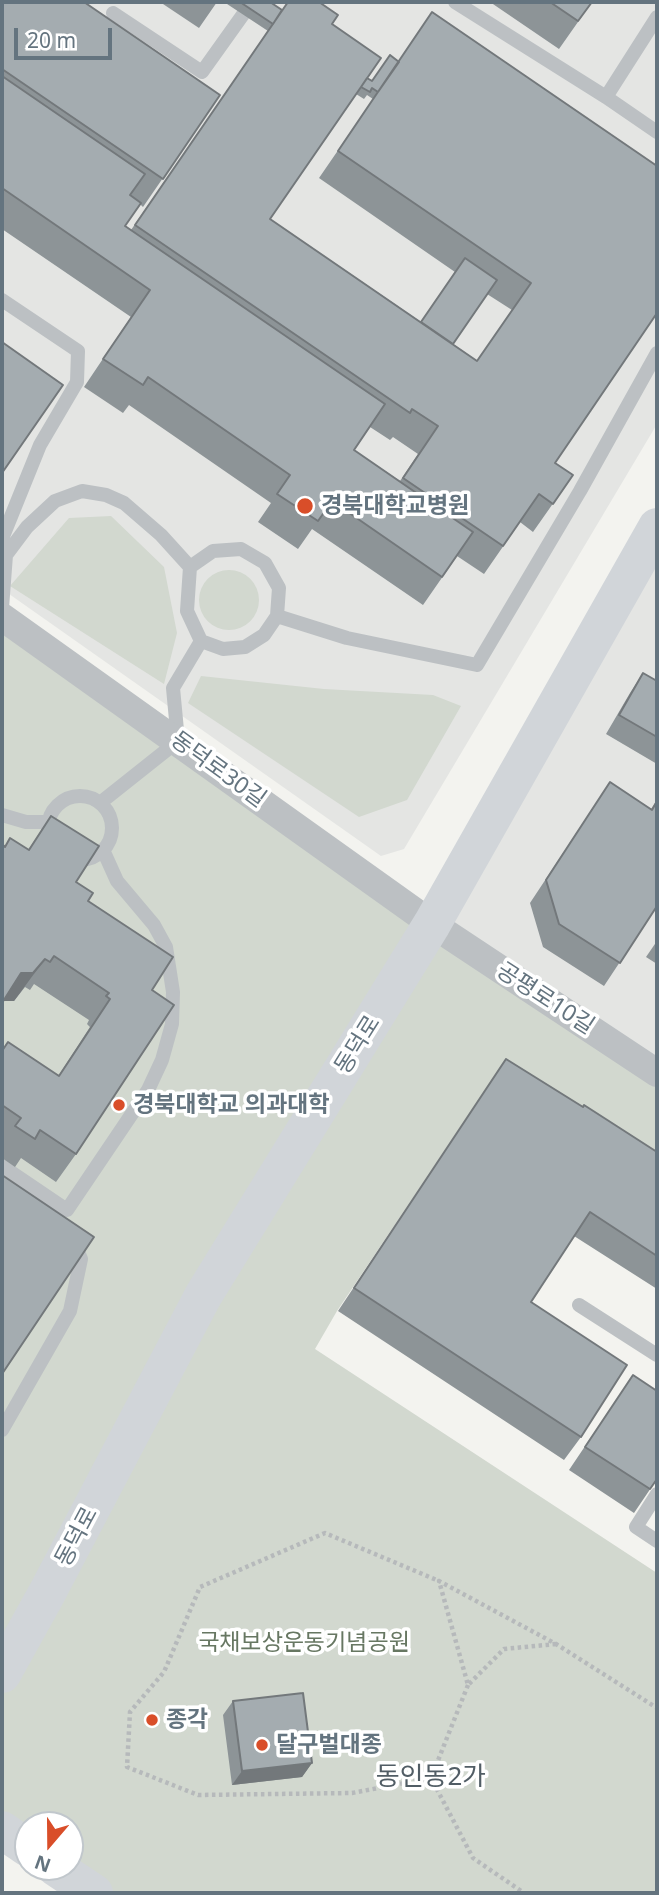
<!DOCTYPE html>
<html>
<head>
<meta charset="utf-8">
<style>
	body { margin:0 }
	#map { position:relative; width:659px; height:1895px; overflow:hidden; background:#f3f3ef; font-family:"Noto Sans",sans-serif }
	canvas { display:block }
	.frame { position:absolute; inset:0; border:4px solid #64747f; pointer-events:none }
	.north { position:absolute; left:14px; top:1811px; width:70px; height:70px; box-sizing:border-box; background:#fff; border:2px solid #c1c7cc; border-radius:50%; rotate:200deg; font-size:19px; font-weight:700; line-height:28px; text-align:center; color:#64747f }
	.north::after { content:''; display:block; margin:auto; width:24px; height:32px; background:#d94e29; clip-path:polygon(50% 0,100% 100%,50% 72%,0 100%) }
	.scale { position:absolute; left:14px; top:28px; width:98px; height:32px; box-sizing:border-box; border:4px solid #64747f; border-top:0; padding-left:9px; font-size:21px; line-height:24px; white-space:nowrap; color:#64747f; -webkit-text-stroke:5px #fff; paint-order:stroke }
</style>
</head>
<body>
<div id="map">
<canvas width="659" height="1895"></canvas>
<div class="frame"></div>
<div class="north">N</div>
<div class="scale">20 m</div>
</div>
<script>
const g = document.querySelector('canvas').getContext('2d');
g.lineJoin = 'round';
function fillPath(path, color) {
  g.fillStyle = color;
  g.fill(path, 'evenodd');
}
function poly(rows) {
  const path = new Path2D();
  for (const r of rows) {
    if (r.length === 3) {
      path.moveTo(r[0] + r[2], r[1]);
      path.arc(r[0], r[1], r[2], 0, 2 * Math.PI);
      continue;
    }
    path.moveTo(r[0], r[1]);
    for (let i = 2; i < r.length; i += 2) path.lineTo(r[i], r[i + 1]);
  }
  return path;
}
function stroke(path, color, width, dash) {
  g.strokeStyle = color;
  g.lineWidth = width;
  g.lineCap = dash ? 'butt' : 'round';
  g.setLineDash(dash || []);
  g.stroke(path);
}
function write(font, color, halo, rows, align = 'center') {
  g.font = font + ' "Noto Sans","Noto Sans KR",sans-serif';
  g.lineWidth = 7;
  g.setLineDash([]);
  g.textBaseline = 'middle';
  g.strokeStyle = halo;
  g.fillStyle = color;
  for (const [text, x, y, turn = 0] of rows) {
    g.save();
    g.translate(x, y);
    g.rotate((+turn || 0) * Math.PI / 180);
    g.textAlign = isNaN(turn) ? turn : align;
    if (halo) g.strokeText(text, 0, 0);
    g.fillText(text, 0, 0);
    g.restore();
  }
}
fillPath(poly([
	[2,2,657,2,657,424,404,849,381,856,2,589],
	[657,527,657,1082,432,924]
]), '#e4e5e3');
fillPath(poly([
	[111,516,164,567,177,633,164,684,10,586,69,518],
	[229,600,30],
	[2,618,657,1073,657,1187,490,1083,337,1311,315,1349,657,1573,657,1893,93,1893,70,1867,70,1825,28,1825,2,1830],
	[201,676,324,689,433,695,461,706,407,800,359,817,188,703]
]), '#d2d8cf');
stroke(poly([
	[556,1644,504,1649,468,1685,439,1581,556,1644,657,1708],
	[468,1685,431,1778,473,1858,524,1893],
	[431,1778,352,1793,198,1795,127,1767,130,1712,164,1672,200,1587,325,1533,439,1581]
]), '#b6b9bb', 4.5, [3.5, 3.5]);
stroke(poly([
	[455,2,606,97,657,132],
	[113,13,202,72,252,2],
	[606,97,657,17],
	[2,300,78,351,77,382,40,445,2,539],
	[190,567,213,551,241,549,265,563,279,588,277,616,264,635,245,647,223,649,201,641],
	[2,608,6,555,27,527,55,501,82,491,106,495,124,503,161,535,190,567,187,611,201,641,173,688,178,741,100,803],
	[277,616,347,638,477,665,580,491,657,353],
	[80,828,32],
	[2,815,26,822,49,822],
	[2,1166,67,1210,148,1090,162,1060,172,1024,173,992,166,947,154,925,117,881,103,850],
	[579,1305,657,1355],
	[2,1430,70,1311,81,1259,74,1242],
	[657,1494,636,1527,657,1541]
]), '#bcc0c3', 14);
stroke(poly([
	[2,617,432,924,657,1073]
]), '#bcc0c3', 28);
stroke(poly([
	[2,1674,47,1593,203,1296,432,924,657,527],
	[2,1830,28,1848],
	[55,1867,94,1893]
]), '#d1d5d9', 38);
fillPath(poly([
	[2,2,220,95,143,207,140,204,125,226,131,230,288,2,332,24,367,78,372,81,398,62,657,166,555,463,573,475,533,532,520,522,484,574,457,556,423,605,312,529,298,549,258,522,271,503,129,405,123,413,84,387,131,317,2,229],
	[383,85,319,178,455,272,421,322,270,219,356,94,364,99,367,95,373,99],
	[487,294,512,310,477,361,453,344],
	[370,427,390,440,393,437,418,454,400,481,354,450],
	[160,2,217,2,199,28],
	[224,2,270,2,282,10,268,31],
	[490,2,592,2,559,49],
	[643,673,657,681,657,764,606,734,630,693],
	[610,782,651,809,657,800,657,906,604,986,543,947,530,903],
	[51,816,76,882,88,901,152,990,76,1154,56,1182,21,1158,15,1167,2,1158,2,1051,59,1075,90,1027,87,1024,89,1020,34,984,30,990,25,987,14,1001,3,1001,5,846,28,850],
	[657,941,657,964,646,957],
	[506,1059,583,1107,657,1152,657,1289,574,1236,531,1302,581,1437,564,1460,338,1311],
	[633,1375,657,1479,634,1513,569,1470],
	[233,1701,312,1763,302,1777,232,1785,223,1715]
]), '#8d9497');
fillPath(poly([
	[45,959,14,1001,2,1001,21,973],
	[312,1763,302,1777,232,1785,242,1771]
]), '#73787b');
const building = poly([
	[2,2,84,2,220,95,163,179,2,69,2,70,2,2],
	[240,2,270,2,282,10,273,24,240,2],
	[288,2,319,2,338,15,332,24,381,58,270,219,477,361,531,283,338,151,432,12,657,166,657,313,555,463,573,475,553,504,539,494,503,546,403,478,438,426,412,409,410,413,135,225,288,2],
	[550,2,592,2,578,21,550,2],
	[390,55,399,62,378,92,372,88,370,92,361,87,367,78,372,81,390,55],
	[2,76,145,174,130,195,141,203,125,226,385,404,354,450,473,532,442,577,332,501,318,521,277,494,290,475,148,377,143,385,103,359,150,290,2,188,2,76],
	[465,258,497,280,453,344,421,322,465,258],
	[2,342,63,385,2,473,2,342],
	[643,673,657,681,657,737,619,715,643,673],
	[610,782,652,810,657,801,657,906,620,963,559,924,546,880,610,782],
	[51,816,99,846,76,882,93,893,88,901,173,957,152,990,174,1005,76,1154,40,1130,35,1139,15,1126,21,1118,2,1105,2,1051,8,1042,59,1076,110,999,106,996,109,993,54,956,50,962,45,959,33,973,21,973,2,1003,2,844,5,847,10,838,29,850,51,816],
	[506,1059,583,1107,584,1105,657,1152,657,1256,590,1212,531,1302,627,1365,581,1437,354,1288,506,1059],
	[2,1175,94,1237,2,1374,2,1175],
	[633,1375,657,1391,657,1479,650,1489,585,1447,633,1375],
	[303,1693,312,1763,242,1771,233,1701,303,1693]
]);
fillPath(building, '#a4acb0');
stroke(building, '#73787b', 2);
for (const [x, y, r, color] of [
	[305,506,9,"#d94e29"],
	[119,1105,7,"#d94e29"],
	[152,1720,7,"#d94e29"],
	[262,1745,7,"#d94e29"]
]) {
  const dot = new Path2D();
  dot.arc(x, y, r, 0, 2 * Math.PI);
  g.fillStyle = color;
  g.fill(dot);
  stroke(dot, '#fff', 2.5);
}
write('bold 23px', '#64747f', '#fff', [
	["경북대학교병원",321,506],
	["경북대학교 의과대학",133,1105],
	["종각",166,1720],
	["달구벌대종",276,1745]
], 'left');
write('23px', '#64747f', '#fff', [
	["동덕로30길",218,770,36],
	["공평로10길",545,999,33],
	["동덕로",358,1045,-58],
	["동덕로",77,1537,-62]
]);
write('23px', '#677762', '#fff', [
	["국채보상운동기념공원",304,1643]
]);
write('26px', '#515d65', '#fff', [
	["동인동2가",431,1778]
]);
</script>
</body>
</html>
